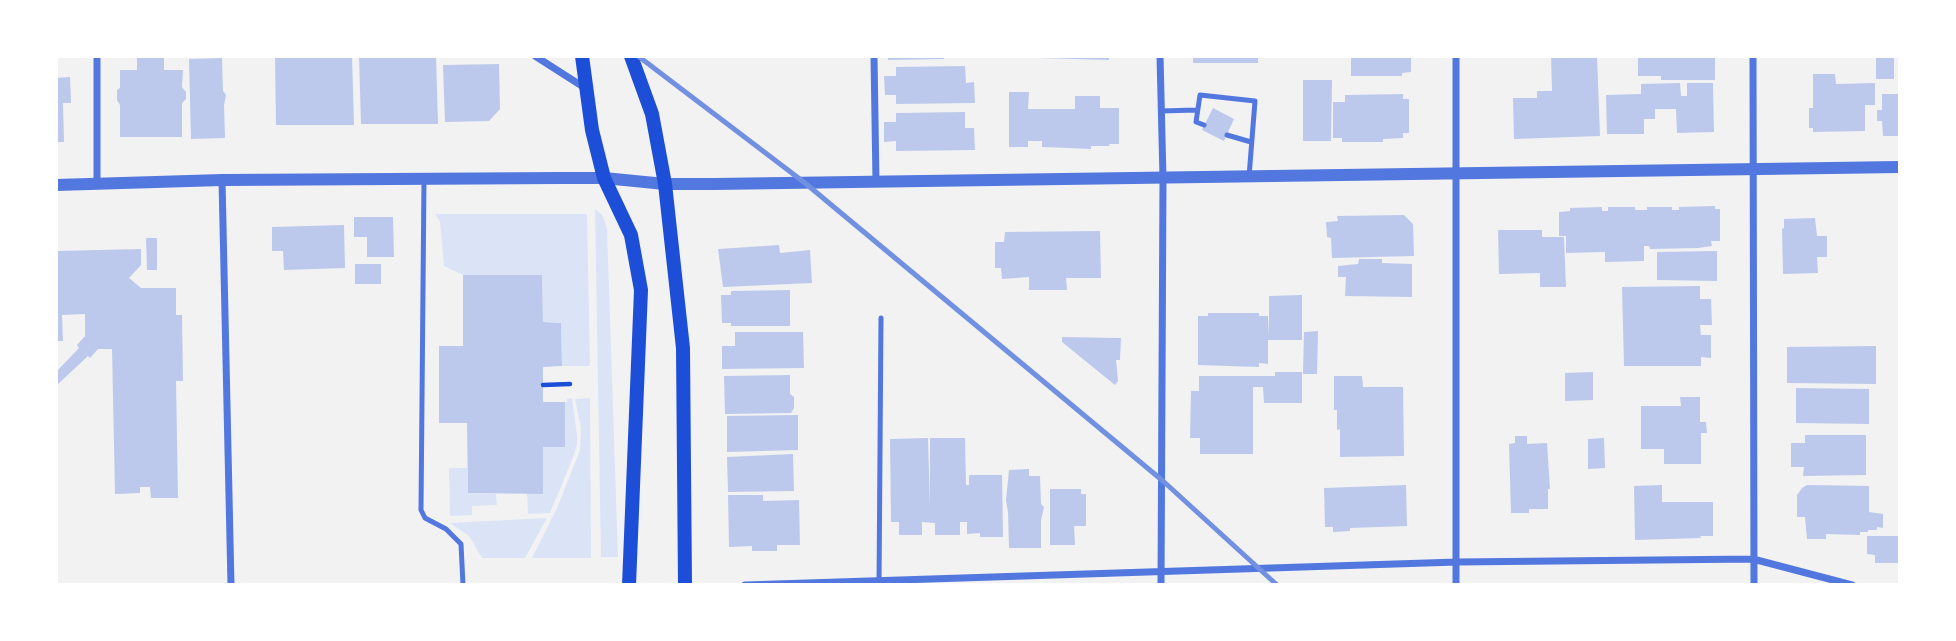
<!DOCTYPE html>
<html>
<head>
<meta charset="utf-8">
<style>
	body { margin:0 }
	#map { position:relative; width:1956px; height:641px; overflow:hidden; background:#f2f2f2; font-family:"Titillium Web",sans-serif }
	canvas { display:block }
	.frame { position:absolute; inset:0; border:58px solid #fff; pointer-events:none }
</style>
</head>
<body>
<div id="map">
<canvas width="1956" height="641"></canvas>
<div class="frame"></div>
</div>
<script>
const g = document.querySelector('canvas').getContext('2d');
g.lineJoin = 'round';
function fillPath(path, color) {
  g.fillStyle = color;
  g.fill(path, 'evenodd');
}
function poly(rows) {
  const path = new Path2D();
  for (const r of rows) {
    path.moveTo(r[0], r[1]);
    for (let i = 2; i < r.length; i += 2) path.lineTo(r[i], r[i + 1]);
  }
  return path;
}
function stroke(path, color, width, dash) {
  g.strokeStyle = color;
  g.lineWidth = width;
  g.lineCap = dash ? 'butt' : 'round';
  g.setLineDash(dash || []);
  g.stroke(path);
}
fillPath(poly([
	[595,209,603,216,607,229,618,557,601,557],
	[435,214,587,214,590,366,562,366,561,323,543,322,542,275,463,275,444,266,440,222],
	[572,398,577,435,577,445,572,460,550,513,528,514,527,494,543,493,543,447,565,446,565,402,567,402,567,399],
	[590,398,591,558,532,558,557,508,580,450,581,428,575,399],
	[449,468,467,468,468,493,496,494,497,505,472,506,472,515,450,516],
	[547,518,525,558,482,558,469,536,450,523]
]), '#dbe4f7');
fillPath(poly([
	[137,56,164,56,164,70,183,70,182,87,186,92,186,99,182,103,182,137,120,137,120,105,117,100,117,90,120,88,120,70,137,70],
	[275,56,352,56,354,125,276,125],
	[359,56,436,56,438,124,361,124],
	[888,56,944,56,944,59,888,60],
	[1039,56,1109,56,1109,60,1039,58],
	[1193,56,1258,56,1258,63,1193,63],
	[1351,56,1411,56,1411,72,1402,73,1402,76,1351,76],
	[1551,56,1597,56,1600,136,1514,139,1513,98,1537,98,1537,91,1552,91],
	[1638,56,1715,56,1715,80,1661,80,1661,76,1638,76],
	[1876,56,1894,56,1894,79,1876,79],
	[222,58,223,91,226,95,224,105,225,138,191,139,189,59],
	[499,64,500,109,489,121,445,122,443,65],
	[965,66,966,83,974,82,975,103,896,104,896,95,885,95,884,76,896,76,896,67],
	[1813,74,1835,74,1836,84,1875,83,1875,105,1865,105,1865,131,1813,132,1813,128,1809,128,1809,108,1813,108],
	[70,77,71,103,63,103,64,142,56,142,56,78],
	[1303,80,1332,80,1331,141,1303,141],
	[1680,83,1681,96,1687,96,1687,83,1713,83,1714,132,1677,133,1676,109,1655,109,1655,119,1644,119,1644,134,1607,134,1606,95,1641,94,1641,84],
	[1009,92,1029,92,1028,109,1075,109,1075,96,1100,96,1100,108,1119,108,1119,144,1109,144,1110,146,1091,146,1091,149,1068,148,1042,147,1042,141,1028,141,1028,147,1009,147],
	[1403,94,1403,99,1409,99,1409,133,1403,133,1403,138,1383,139,1383,142,1342,142,1342,138,1333,138,1333,102,1345,102,1345,95],
	[1882,94,1899,94,1900,136,1883,136,1882,121,1877,121,1877,110,1882,110],
	[1213,108,1234,119,1224,141,1202,130],
	[965,112,965,128,974,128,975,150,896,151,896,141,884,142,884,122,896,122,896,113],
	[1715,206,1715,209,1720,209,1720,241,1711,241,1712,246,1698,248,1650,249,1649,246,1644,246,1644,261,1605,262,1605,252,1566,253,1566,236,1559,236,1559,212,1570,211,1570,208,1602,207,1602,211,1608,211,1608,207,1635,207,1635,210,1647,210,1647,207,1672,207,1672,210,1679,210,1679,207],
	[1404,215,1413,224,1414,256,1332,258,1331,238,1327,237,1326,222,1338,221,1337,216],
	[354,217,393,217,394,257,367,257,367,237,354,237],
	[1815,218,1817,236,1827,236,1827,257,1817,257,1818,273,1783,274,1782,229,1784,228,1784,219],
	[344,225,345,268,284,270,283,251,272,251,272,227],
	[1498,230,1542,230,1542,237,1564,237,1566,287,1540,287,1540,273,1499,274],
	[1100,231,1101,278,1066,278,1067,290,1029,290,1029,277,1002,279,1001,268,995,268,995,242,1004,242,1005,232],
	[146,238,157,238,157,270,147,270],
	[779,245,780,253,810,250,812,283,723,287,718,249],
	[141,249,141,265,129,278,141,288,176,288,176,315,182,315,183,381,176,381,178,498,151,498,150,487,140,487,140,493,115,494,112,349,98,349,90,358,88,356,56,386,56,372,79,348,77,345,85,336,85,314,62,315,63,341,56,341,56,251],
	[1717,251,1717,281,1657,280,1657,252],
	[1359,259,1382,259,1382,263,1412,264,1412,297,1345,296,1346,277,1338,277,1338,266,1358,264],
	[355,264,381,264,381,284,355,284],
	[463,275,542,275,543,322,561,323,562,366,543,367,543,402,565,402,565,447,543,447,543,494,468,493,467,423,439,423,439,346,463,346],
	[1700,286,1700,299,1711,299,1712,325,1700,325,1701,335,1711,335,1711,358,1701,357,1701,366,1624,366,1622,287],
	[790,290,790,326,731,326,731,323,722,323,721,295,731,295,731,291],
	[1302,295,1302,340,1268,340,1268,364,1259,363,1259,367,1198,365,1198,316,1208,316,1208,313,1259,313,1259,316,1268,316,1269,336,1269,296],
	[1318,331,1317,374,1303,374,1304,332],
	[735,332,803,332,804,368,722,369,722,346,735,346],
	[1062,337,1121,338,1120,360,1116,360,1118,381,1115,385,1062,342],
	[1876,346,1876,384,1787,383,1787,347],
	[1275,372,1302,372,1302,403,1264,403,1263,387,1253,387,1253,454,1200,454,1200,438,1190,438,1191,391,1199,391,1199,376,1275,376],
	[1593,372,1593,400,1565,401,1565,373],
	[790,375,790,394,794,397,794,408,791,413,725,414,724,376],
	[1334,376,1362,376,1363,387,1403,387,1404,456,1340,457,1340,429,1337,430,1337,410,1334,410],
	[1796,388,1869,389,1869,424,1796,423],
	[1680,397,1700,397,1700,422,1706,422,1707,433,1701,433,1701,464,1664,464,1664,449,1641,449,1641,406,1681,406],
	[798,415,798,450,727,452,727,416],
	[1805,435,1866,435,1866,475,1803,476,1804,467,1791,467,1791,443,1805,443],
	[1515,436,1527,436,1527,444,1547,443,1550,489,1548,489,1548,509,1529,509,1529,513,1511,513,1509,444,1515,443],
	[928,438,930,506,930,438,965,438,966,485,969,485,969,475,1002,475,1003,537,980,537,980,533,967,534,967,522,960,522,960,535,935,535,935,523,922,522,922,535,899,535,899,522,891,522,890,439],
	[1604,438,1605,468,1588,469,1588,439],
	[793,454,794,491,728,492,727,457],
	[1029,469,1029,476,1040,476,1041,504,1044,507,1041,520,1041,548,1009,548,1008,512,1006,500,1009,470],
	[1406,485,1407,526,1350,528,1350,531,1333,532,1333,527,1325,527,1324,488],
	[1662,485,1662,502,1713,502,1713,536,1700,536,1701,538,1635,540,1634,486],
	[1807,485,1869,486,1869,512,1883,514,1883,528,1877,527,1877,530,1868,530,1868,532,1860,532,1860,535,1826,534,1826,539,1807,539,1805,517,1797,517,1797,495,1802,488],
	[1050,489,1081,489,1081,494,1086,494,1086,526,1074,526,1075,545,1050,545],
	[728,495,763,495,763,501,799,500,800,545,777,545,777,551,752,551,752,546,729,547],
	[1867,536,1900,536,1900,563,1875,563,1875,555,1867,554]
]), '#bdc9ec');
stroke(poly([
	[543,385,570,384]
]), '#1d4ed8', 4.5);
stroke(poly([
	[1161,111,1196,110],
	[1204,125,1196,122,1200,95,1255,101,1249,177],
	[1227,135,1251,142],
	[424,178,421,510,425,518,446,529,461,544,463,585],
	[879,585,881,318]
]), '#5277de', 5);
stroke(poly([
	[97,56,97,183],
	[535,56,585,88],
	[874,56,876,182],
	[1160,56,1163,178,1161,585],
	[1753,56,1754,585],
	[222,180,231,585],
	[745,585,1457,562,1753,559,1852,585],
	[1456,585,1456,56]
]), '#5277de', 7);
stroke(poly([
	[56,185,222,180,560,178,604,178,665,184,714,184,1900,167]
]), '#5277de', 12);
stroke(poly([
	[582,56,592,130,604,178,631,235,641,290,629,585],
	[631,56,652,114,665,184,683,348,685,585]
]), '#1d4ed8', 14);
stroke(poly([
	[638,56,805,183,1163,481,1277,585]
]), '#7290e2', 5);
</script>
</body>
</html>
